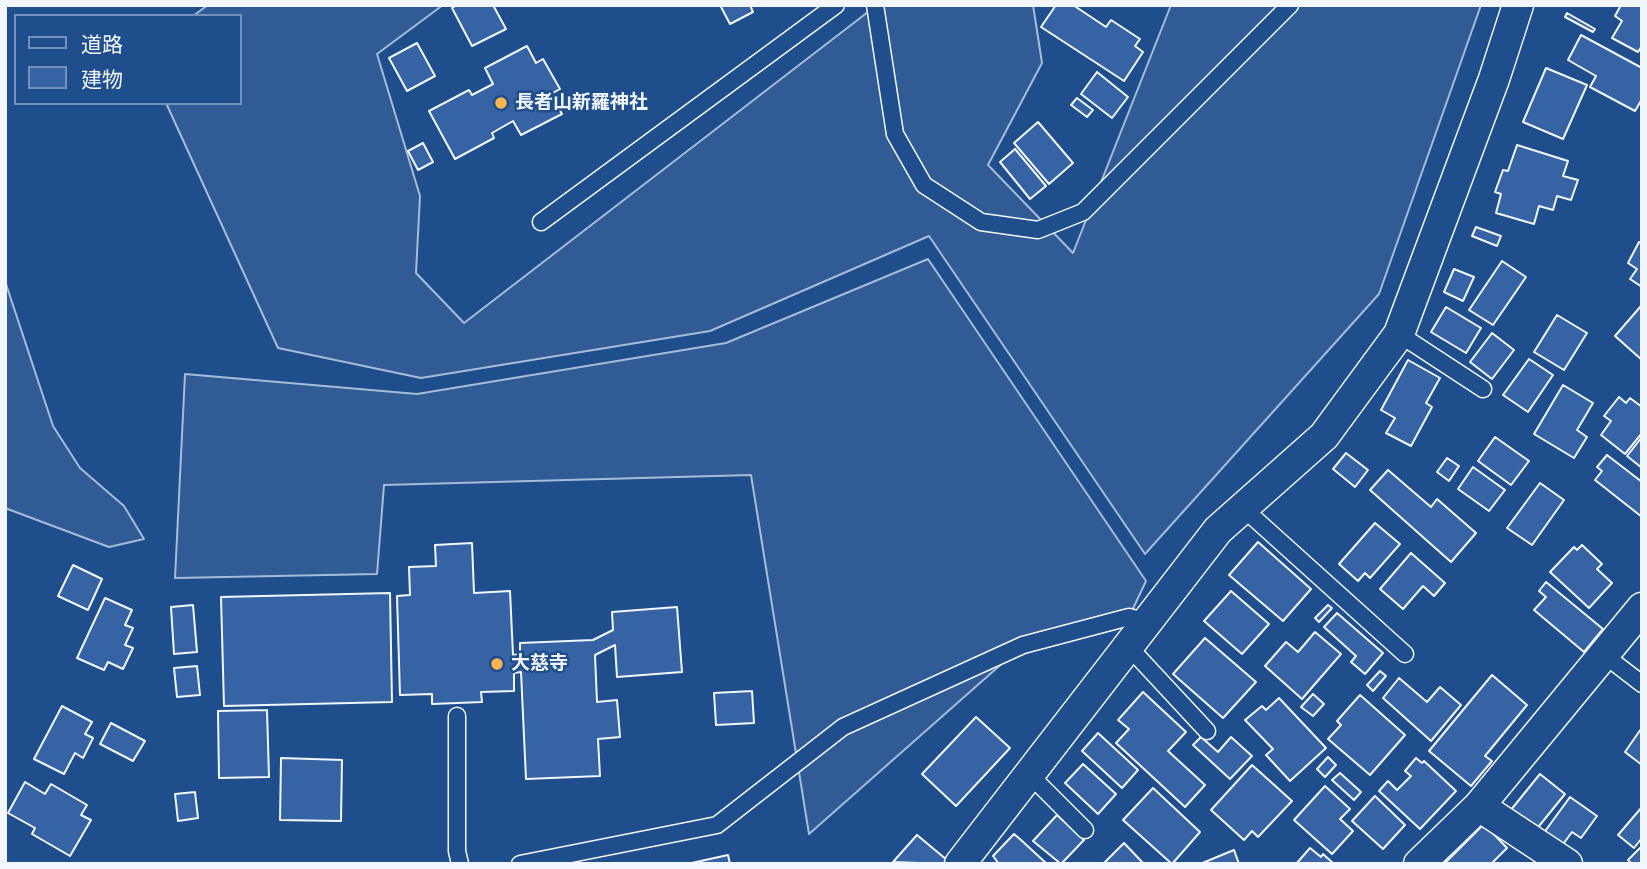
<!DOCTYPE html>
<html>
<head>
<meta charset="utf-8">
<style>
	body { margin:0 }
	#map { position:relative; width:1647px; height:869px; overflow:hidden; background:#1f4e8c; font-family:"Libre Baskerville","Noto Sans JP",serif }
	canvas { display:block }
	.frame { position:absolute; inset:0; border:7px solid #f2f6ff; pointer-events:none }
	.legend { position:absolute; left:14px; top:14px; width:228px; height:91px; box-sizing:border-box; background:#1f4e8c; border:2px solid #7391ba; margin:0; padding:9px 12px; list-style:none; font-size:21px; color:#f2f6ff }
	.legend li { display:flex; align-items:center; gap:14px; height:35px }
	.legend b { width:35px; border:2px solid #7391ba }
</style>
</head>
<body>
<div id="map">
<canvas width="1647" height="869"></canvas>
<div class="frame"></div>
<ul class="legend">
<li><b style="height:9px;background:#1f4e8c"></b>道路</li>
<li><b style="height:19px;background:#3563a3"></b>建物</li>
</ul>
</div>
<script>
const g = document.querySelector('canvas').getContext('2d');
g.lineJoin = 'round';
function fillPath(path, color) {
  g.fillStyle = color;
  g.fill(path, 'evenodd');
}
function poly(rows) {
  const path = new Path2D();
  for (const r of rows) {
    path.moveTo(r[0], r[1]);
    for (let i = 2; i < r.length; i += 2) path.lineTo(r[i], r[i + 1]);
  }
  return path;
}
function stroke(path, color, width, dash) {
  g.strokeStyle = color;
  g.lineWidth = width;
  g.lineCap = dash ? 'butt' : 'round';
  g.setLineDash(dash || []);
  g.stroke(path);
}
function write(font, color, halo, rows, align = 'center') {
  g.font = font + ' "Libre Baskerville","Noto Sans JP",serif';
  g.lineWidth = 5;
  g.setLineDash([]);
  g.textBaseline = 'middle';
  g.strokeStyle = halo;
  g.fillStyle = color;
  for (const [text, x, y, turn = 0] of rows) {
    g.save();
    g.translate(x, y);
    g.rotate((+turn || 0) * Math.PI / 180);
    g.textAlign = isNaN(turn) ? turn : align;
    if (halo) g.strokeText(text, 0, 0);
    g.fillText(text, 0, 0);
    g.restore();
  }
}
const built = poly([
	[208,5,443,5,377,54,420,196,416,273,464,323,877,5,1033,5,1042,63,988,165,1073,253,1171,5,1481,5,1379,294,1145,554,929,236,710,331,421,378,278,348,166,103,240,103,240,16,193,16,208,5],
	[928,259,1146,581,1129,617,1023,645,809,834,751,475,384,485,377,574,175,578,185,374,417,394,726,343,928,259],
	[5,281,53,426,80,468,124,506,144,539,109,547,5,508,5,281]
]);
fillPath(built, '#305b95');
stroke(built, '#a8bbd7', 2);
const building = poly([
	[457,5,493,5,506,29,472,46,452,8,457,5],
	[720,5,750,5,753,12,730,24,720,5],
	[1056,5,1073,5,1106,27,1111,20,1140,39,1135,46,1143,52,1124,81,1041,27,1056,5],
	[1621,5,1642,5,1642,46,1638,52,1612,38,1622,21,1615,16,1621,5],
	[1567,13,1595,29,1593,32,1565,17,1567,13],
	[1581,35,1642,68,1642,99,1635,111,1590,87,1596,76,1568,60,1581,35],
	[417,43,435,76,407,91,389,58,417,43],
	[527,46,536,63,543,59,560,89,551,94,562,114,521,135,513,121,492,133,494,138,455,159,429,111,469,90,472,95,493,84,485,68,527,46],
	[1546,68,1587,85,1563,139,1523,122,1546,68],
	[1097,72,1128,97,1112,118,1081,94,1097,72],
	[1077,98,1093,110,1087,117,1071,105,1077,98],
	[1038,122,1073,163,1049,184,1014,143,1038,122],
	[423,143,433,162,418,170,408,151,423,143],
	[1517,145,1568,161,1563,176,1578,180,1571,200,1557,196,1553,210,1539,206,1534,224,1496,213,1501,194,1495,192,1503,170,1508,171,1517,145],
	[1015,149,1046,186,1030,199,1000,162,1015,149],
	[1476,227,1501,236,1497,246,1472,236,1476,227],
	[1639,242,1642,244,1642,287,1630,279,1637,269,1628,263,1639,242],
	[1502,261,1526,277,1493,325,1469,310,1502,261],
	[1454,269,1474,277,1463,301,1444,292,1454,269],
	[1641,306,1642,307,1642,360,1615,336,1641,306],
	[1446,307,1481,328,1466,353,1431,332,1446,307],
	[1557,315,1587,333,1564,370,1534,352,1557,315],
	[1492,333,1514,350,1492,379,1470,362,1492,333],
	[1529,359,1553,375,1528,412,1503,395,1529,359],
	[1408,360,1440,378,1426,403,1432,407,1411,446,1386,433,1395,418,1381,410,1408,360],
	[1563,385,1593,403,1577,430,1587,437,1574,458,1534,434,1563,385],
	[1619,397,1626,403,1630,398,1642,407,1642,433,1625,454,1601,435,1611,421,1604,416,1619,397],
	[1495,437,1529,461,1511,485,1478,461,1495,437],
	[1642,437,1642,468,1627,456,1642,437],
	[1346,453,1368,470,1355,487,1333,469,1346,453],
	[1607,455,1642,482,1642,517,1595,480,1602,471,1597,467,1607,455],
	[1447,458,1459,466,1449,481,1437,472,1447,458],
	[1473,467,1505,490,1489,511,1458,489,1473,467],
	[1388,470,1431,507,1437,499,1476,533,1451,562,1370,490,1388,470],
	[1540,483,1564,500,1532,545,1507,528,1540,483],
	[1375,523,1400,544,1370,578,1365,573,1358,581,1339,564,1375,523],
	[1258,542,1311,589,1283,621,1229,575,1258,542],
	[472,543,474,593,510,591,513,655,520,654,520,643,593,640,613,630,612,612,677,607,682,672,617,677,615,645,595,655,597,702,617,700,620,737,598,739,600,776,526,779,521,672,514,673,514,691,481,692,482,702,432,704,432,694,400,695,397,596,410,595,409,567,436,566,435,545,472,543],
	[1582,545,1602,564,1597,569,1612,583,1589,608,1550,572,1574,547,1577,550,1582,545],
	[1411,553,1445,583,1434,596,1423,586,1403,609,1380,589,1411,553],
	[73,565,102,579,88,610,58,596,73,565],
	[1546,582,1603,629,1584,652,1534,610,1546,597,1539,591,1546,582],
	[1231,591,1269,624,1242,654,1204,621,1231,591],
	[390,593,392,702,224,706,221,597,390,593],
	[105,598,132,610,125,625,133,628,125,645,133,648,123,669,108,662,104,670,77,658,105,598],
	[193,605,197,652,174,654,171,607,193,605],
	[1328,605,1332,608,1319,622,1315,618,1328,605],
	[1337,613,1383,653,1365,674,1351,662,1356,656,1324,627,1337,613],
	[1315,632,1341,654,1302,699,1265,666,1286,642,1298,652,1315,632],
	[1205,638,1256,682,1223,718,1173,674,1205,638],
	[197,666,200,695,177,697,174,668,197,666],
	[1380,671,1386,676,1373,691,1367,685,1380,671],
	[1492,675,1527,705,1485,756,1492,761,1471,786,1429,751,1492,675],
	[1399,678,1427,702,1440,687,1461,705,1431,741,1383,698,1399,678],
	[752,691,754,723,716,725,714,693,752,691],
	[1143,692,1186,732,1168,751,1205,785,1185,807,1116,743,1129,729,1118,720,1143,692],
	[1313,694,1324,704,1313,716,1301,707,1313,694],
	[1360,695,1405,735,1370,775,1328,739,1341,725,1337,721,1360,695],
	[1279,698,1326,748,1290,781,1266,755,1273,749,1245,720,1262,706,1266,710,1279,698],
	[62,706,92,722,85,734,93,738,83,758,75,753,64,774,34,759,62,706],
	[267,710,269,777,219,778,218,711,267,710],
	[976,717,1010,748,956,806,922,774,976,717],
	[111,723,145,741,133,761,100,744,111,723],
	[1641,729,1642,730,1642,765,1625,752,1641,729],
	[1098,733,1138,770,1122,788,1082,751,1098,733],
	[1201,737,1218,752,1231,737,1252,756,1230,779,1193,745,1201,737],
	[1328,757,1336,765,1325,777,1317,769,1328,757],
	[281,758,342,760,341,821,280,820,281,758],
	[1416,758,1422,763,1424,761,1456,791,1420,829,1379,791,1388,781,1397,790,1411,776,1405,771,1416,758],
	[1083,764,1116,794,1098,814,1065,783,1083,764],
	[1252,765,1292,801,1258,837,1252,831,1244,840,1211,810,1252,765],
	[1340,773,1361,792,1354,800,1332,780,1340,773],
	[1540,774,1565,794,1535,831,1510,811,1540,774],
	[25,782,45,794,51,784,87,805,81,815,91,820,70,856,32,834,35,828,8,813,25,782],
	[1325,786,1350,809,1340,819,1353,831,1332,854,1294,820,1325,786],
	[1153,788,1200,832,1172,864,1123,820,1153,788],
	[195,792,198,818,178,821,175,794,195,792],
	[1375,796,1405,825,1383,849,1352,821,1375,796],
	[1570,797,1597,816,1581,838,1572,832,1561,847,1543,834,1570,797],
	[1642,807,1642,838,1634,848,1618,835,1642,807],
	[1057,815,1084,840,1061,864,1033,841,1057,815],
	[1484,824,1507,848,1491,864,1444,864,1484,824],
	[1014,834,1021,840,1047,864,999,864,993,856,1014,834],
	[917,835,947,860,944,864,893,862,917,835],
	[1124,843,1144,864,1103,864,1124,843],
	[1642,846,1642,864,1632,864,1628,860,1642,846],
	[1310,848,1321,857,1323,854,1334,864,1296,864,1310,848],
	[1234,850,1239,864,1200,864,1234,850],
	[728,855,730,864,687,864,728,855]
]);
fillPath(building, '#3563a3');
stroke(building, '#f2f6ff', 2);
const service = poly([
	[875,5,895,134,924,185,981,222,1038,230,1083,212,1290,5],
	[541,222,836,5],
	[1399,334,1483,389],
	[1243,508,1405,654],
	[1128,646,1207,731],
	[1603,654,1642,684],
	[457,716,457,851,460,864],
	[1029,774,1085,830],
	[520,864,717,825,843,727,1023,645,1129,617,1147,622]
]);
const minor = poly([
	[1479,806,1567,864],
	[960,864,1218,530,1324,436,1399,334,1494,79,1518,5],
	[1419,864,1479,806,1642,608]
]);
stroke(service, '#f2f6ff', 19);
stroke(minor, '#f2f6ff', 33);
stroke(service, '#1f4e8c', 16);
stroke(minor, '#1f4e8c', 30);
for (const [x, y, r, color] of [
	[501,103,7,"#ffb74d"],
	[497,664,7,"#ffb74d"]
]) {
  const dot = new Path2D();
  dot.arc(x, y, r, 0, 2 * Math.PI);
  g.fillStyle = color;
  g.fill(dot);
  stroke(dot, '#1f4e8c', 2.5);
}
write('bold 19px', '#f2f6ff', '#1f4e8c', [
	["長者山新羅神社",515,103],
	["大慈寺",511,664]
], 'left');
</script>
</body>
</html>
